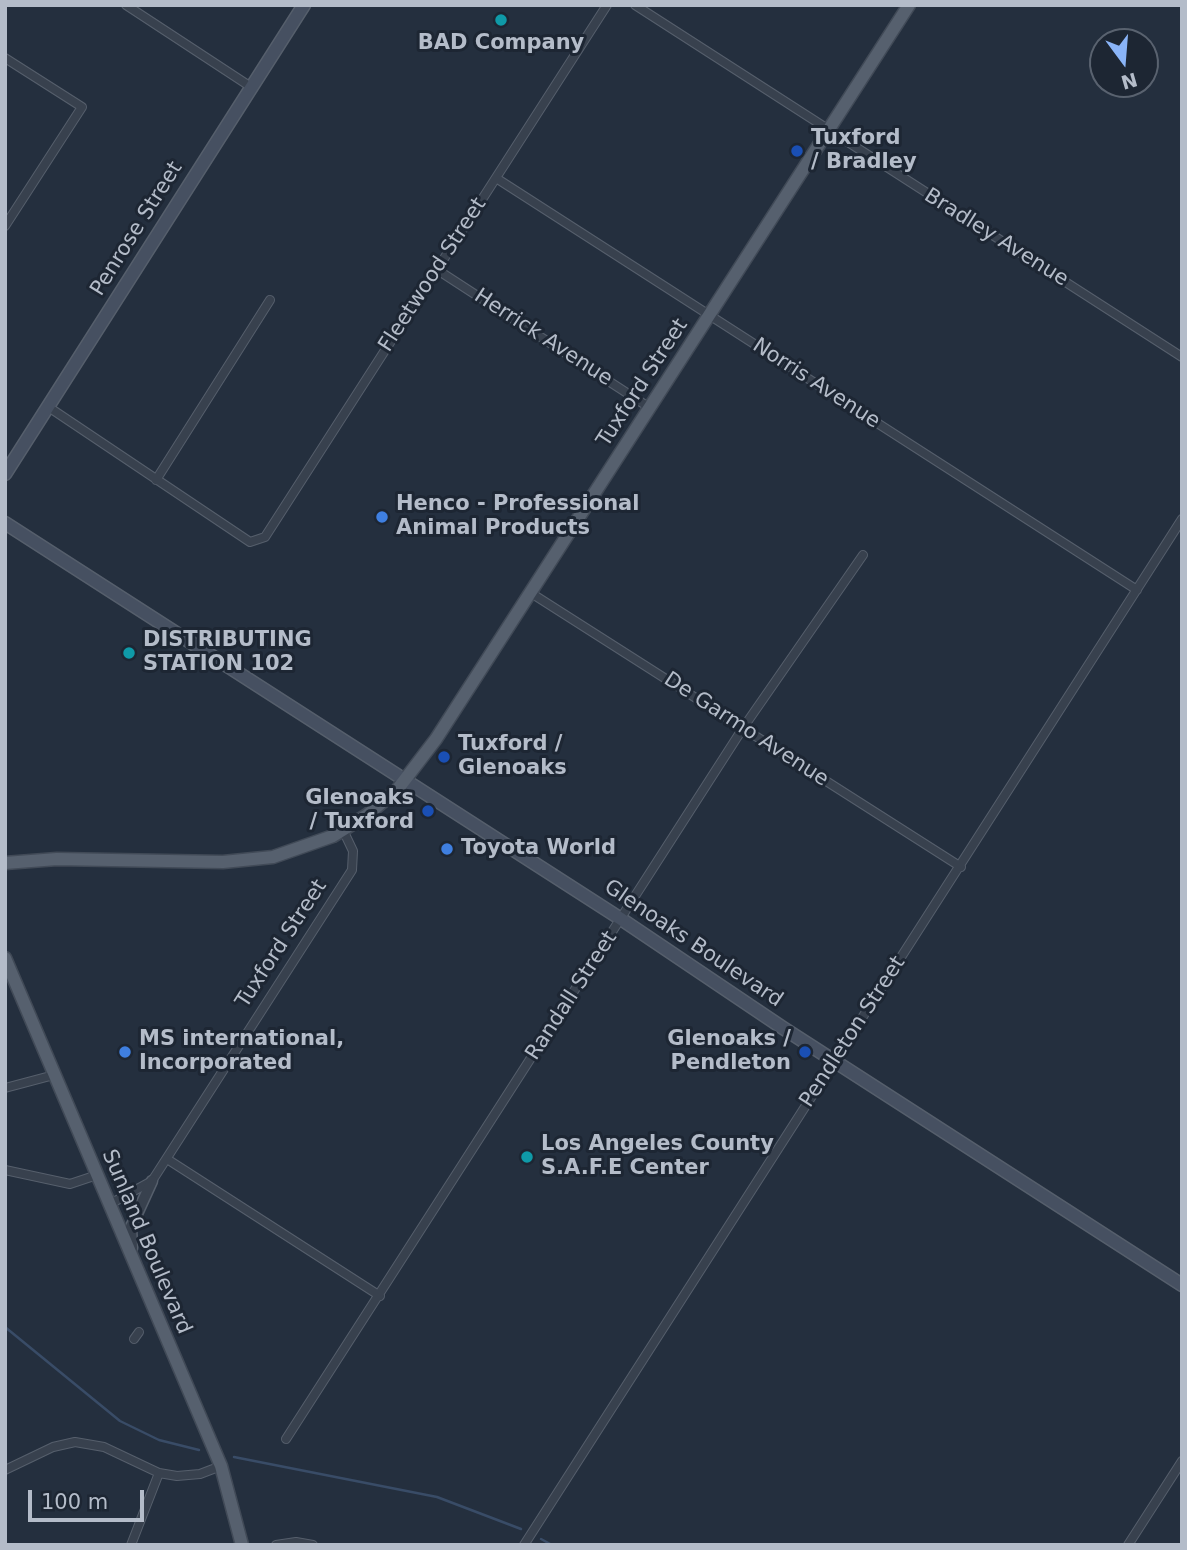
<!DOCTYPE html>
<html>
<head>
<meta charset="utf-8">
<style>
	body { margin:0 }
	#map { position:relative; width:1187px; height:1550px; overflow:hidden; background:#242f3e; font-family:"DejaVu Sans",sans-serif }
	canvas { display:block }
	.frame { position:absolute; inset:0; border:7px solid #b4bcc9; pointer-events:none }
	.north { position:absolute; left:1089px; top:28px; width:70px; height:70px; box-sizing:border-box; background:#1d2633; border:2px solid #59626f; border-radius:50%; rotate:164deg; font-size:19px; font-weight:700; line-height:28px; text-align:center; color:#b4bcc9 }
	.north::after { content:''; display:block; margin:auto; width:24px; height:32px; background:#8ab4f8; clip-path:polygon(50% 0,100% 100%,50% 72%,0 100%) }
	.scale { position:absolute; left:28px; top:1490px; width:116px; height:32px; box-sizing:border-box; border:4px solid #b4bcc9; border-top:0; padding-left:9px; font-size:21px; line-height:24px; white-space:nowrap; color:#b4bcc9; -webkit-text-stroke:5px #1d2633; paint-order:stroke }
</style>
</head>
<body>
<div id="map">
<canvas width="1187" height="1550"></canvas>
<div class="frame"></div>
<div class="north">N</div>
<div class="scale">100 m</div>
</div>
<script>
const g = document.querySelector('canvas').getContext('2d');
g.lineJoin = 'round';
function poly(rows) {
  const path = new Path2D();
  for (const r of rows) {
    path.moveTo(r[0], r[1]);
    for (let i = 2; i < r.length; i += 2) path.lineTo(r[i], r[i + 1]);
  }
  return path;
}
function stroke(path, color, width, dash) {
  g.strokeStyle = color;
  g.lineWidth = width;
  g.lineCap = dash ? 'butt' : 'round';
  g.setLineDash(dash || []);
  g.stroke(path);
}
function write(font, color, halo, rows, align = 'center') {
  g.font = font + ' "DejaVu Sans",sans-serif';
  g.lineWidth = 6;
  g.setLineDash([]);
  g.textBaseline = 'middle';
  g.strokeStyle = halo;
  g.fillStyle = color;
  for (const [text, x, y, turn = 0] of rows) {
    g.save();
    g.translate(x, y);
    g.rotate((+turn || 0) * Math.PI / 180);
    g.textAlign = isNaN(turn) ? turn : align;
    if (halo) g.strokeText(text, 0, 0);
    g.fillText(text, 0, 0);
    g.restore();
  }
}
stroke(poly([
	[5,1327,120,1421,159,1440,199,1450],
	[234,1457,437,1497,521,1529],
	[541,1539,552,1545]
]), '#394c67', 2.5);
const minor = poly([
	[126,5,251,87],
	[635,5,1182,357],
	[5,58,82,107,5,226],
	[496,178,1137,590],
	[436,269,650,408],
	[47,406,250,542,265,537,607,5],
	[156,480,270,300],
	[531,593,961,867],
	[5,1088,54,1075],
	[167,1159,380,1296],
	[5,1170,70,1184,97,1175],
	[110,1204,152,1181,352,870,353,851,343,830],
	[134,1339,139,1332],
	[286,1439,743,728,863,555],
	[5,1470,53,1447,75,1442,104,1447,159,1473,177,1476,200,1474,221,1466],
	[131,1545,159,1473],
	[276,1545,296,1542,313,1545],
	[524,1545,1182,519],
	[1128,1545,1182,1461]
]);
const tertiary = poly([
	[132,1248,131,1227,152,1181]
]);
const secondary = poly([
	[5,474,304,5],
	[5,523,621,919,783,1028,1182,1285]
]);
const primary = poly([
	[5,863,57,859,223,862,273,857,333,836,367,815,397,790,436,739,909,5],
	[5,958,221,1466,242,1545]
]);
stroke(minor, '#565f6c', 10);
stroke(tertiary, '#565f6c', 13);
stroke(secondary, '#565f6c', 15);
stroke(primary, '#414a57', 15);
stroke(minor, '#38414e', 8);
stroke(tertiary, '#38414e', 10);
stroke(secondary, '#465061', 12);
stroke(primary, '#56606e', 12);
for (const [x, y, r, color] of [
	[501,20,7,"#0f9aa8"],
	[797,151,7,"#1a4fb4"],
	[382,517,7,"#3f7fe0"],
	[129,653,7,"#0f9aa8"],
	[444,757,7,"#1a4fb4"],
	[428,811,7,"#1a4fb4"],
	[447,849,7,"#3f7fe0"],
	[125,1052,7,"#3f7fe0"],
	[805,1052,7,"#1a4fb4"],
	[527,1157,7,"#0f9aa8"]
]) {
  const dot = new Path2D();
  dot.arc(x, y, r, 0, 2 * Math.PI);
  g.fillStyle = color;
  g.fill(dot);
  stroke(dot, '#1d2633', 2.5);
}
write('bold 21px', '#b4bcc9', '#1d2633', [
	["BAD Company",501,44,"center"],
	["Tuxford",811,139],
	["/ Bradley",811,163],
	["Henco - Professional",396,505],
	["Animal Products",396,529],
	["DISTRIBUTING",143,641],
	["STATION 102",143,665],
	["Tuxford /",458,745],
	["Glenoaks",458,769],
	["Glenoaks",414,799,"right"],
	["/ Tuxford",414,823,"right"],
	["Toyota World",461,849],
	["MS international,",139,1040],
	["Incorporated",139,1064],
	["Glenoaks /",791,1040,"right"],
	["Pendleton",791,1064,"right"],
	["Los Angeles County",541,1145],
	["S.A.F.E Center",541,1169]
], 'left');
write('21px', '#b4bcc9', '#1d2633', [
	["Penrose Street",137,229,-58],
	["Bradley Avenue",996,238,32],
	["Fleetwood Street",433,275,-57],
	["Herrick Avenue",543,338,33],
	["Tuxford Street",643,383,-57],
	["Norris Avenue",816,384,33],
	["De Garmo Avenue",746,730,33],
	["Tuxford Street",282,944,-57],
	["Glenoaks Boulevard",693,944,34],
	["Randall Street",572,996,-57],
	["Pendleton Street",853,1032,-57],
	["Sunland Boulevard",146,1242,67]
]);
</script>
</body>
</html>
